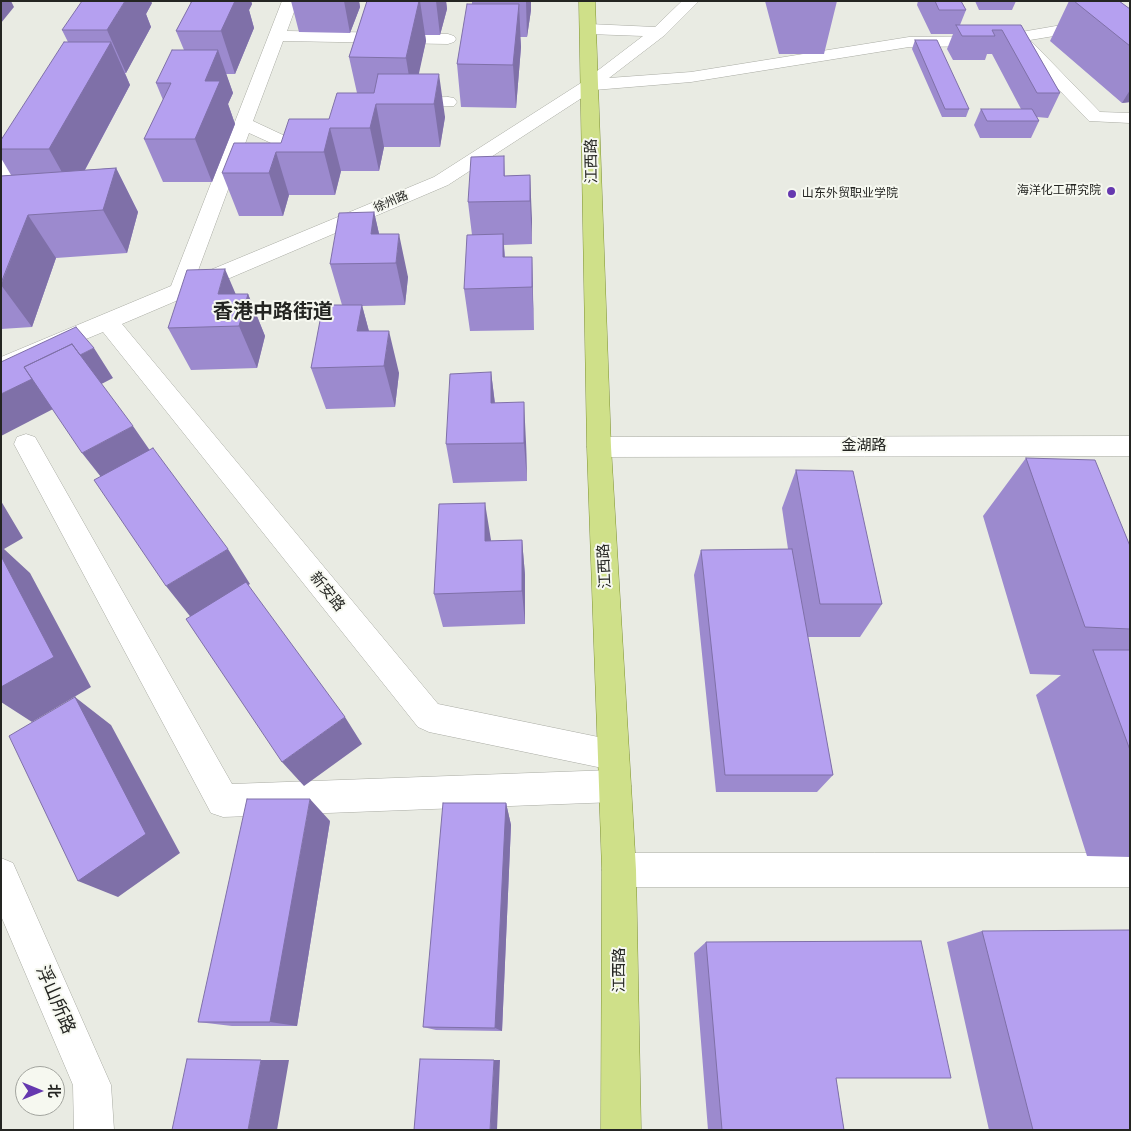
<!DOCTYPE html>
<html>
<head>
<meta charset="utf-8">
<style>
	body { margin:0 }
	#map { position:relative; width:1131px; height:1131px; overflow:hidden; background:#e9ebe3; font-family:Helvetica,"Noto Sans SC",sans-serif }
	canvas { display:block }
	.frame { position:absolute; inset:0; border:2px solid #242522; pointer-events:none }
	.north { position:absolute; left:15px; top:1066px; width:50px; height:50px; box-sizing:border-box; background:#f6f8f0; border:1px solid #a2a49e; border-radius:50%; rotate:90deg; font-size:14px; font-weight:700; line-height:20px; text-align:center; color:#242522 }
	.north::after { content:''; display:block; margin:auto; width:18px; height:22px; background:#6538af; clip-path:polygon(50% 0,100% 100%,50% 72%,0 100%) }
</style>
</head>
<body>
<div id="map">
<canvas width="1131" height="1131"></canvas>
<div class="frame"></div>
<div class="north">北</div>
</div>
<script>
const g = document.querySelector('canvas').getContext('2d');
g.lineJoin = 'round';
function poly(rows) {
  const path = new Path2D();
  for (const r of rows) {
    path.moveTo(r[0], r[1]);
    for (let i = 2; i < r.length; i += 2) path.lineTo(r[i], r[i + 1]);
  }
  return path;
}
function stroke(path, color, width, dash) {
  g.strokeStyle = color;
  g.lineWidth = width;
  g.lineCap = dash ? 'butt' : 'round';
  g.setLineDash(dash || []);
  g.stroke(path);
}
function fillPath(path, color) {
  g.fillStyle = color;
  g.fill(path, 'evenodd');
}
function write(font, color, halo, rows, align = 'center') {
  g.font = font + ' Helvetica,"Noto Sans SC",sans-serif';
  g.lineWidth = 4;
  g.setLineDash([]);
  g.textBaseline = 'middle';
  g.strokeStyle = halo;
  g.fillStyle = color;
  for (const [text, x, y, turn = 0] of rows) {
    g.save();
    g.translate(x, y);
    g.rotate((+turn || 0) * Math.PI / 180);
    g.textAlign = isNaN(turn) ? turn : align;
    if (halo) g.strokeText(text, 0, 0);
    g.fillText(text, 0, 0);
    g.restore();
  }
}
const minor = poly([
	[282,1,298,1,287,31,448,34,454,36,456,39,454,42,448,44,283,41,253,121,283,135,317,123,323,124,326,128,323,132,282,148,249,133,196,276,434,177,584,81,643,36,589,34,583,32,581,29,583,26,589,24,655,27,682,1,699,1,665,35,609,78,691,72,909,37,998,36,1108,17,1130,17,1130,27,1108,27,1030,40,1100,112,1130,113,1130,123,1089,121,1014,43,998,46,909,47,691,82,594,90,448,185,122,324,438,704,613,740,624,744,629,755,624,766,614,770,626,775,631,786,626,797,615,802,223,817,211,813,14,444,17,437,26,434,35,437,232,784,612,770,429,732,418,727,103,332,1,374,1,357,171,286,282,1],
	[448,97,454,98,457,102,454,106,405,108,399,107,396,103,399,99,405,98,448,97],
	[23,128,29,129,32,133,11,176,8,180,1,182,1,157,17,129,23,128],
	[1130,436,1130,456,599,457,590,454,587,447,590,440,599,437,1130,436],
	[619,853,1130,853,1130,887,619,887,607,882,602,870,607,858,619,853],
	[1,858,13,863,111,1085,114,1130,74,1130,73,1085,1,916,1,858]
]);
const major = poly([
	[579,1,595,1,611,447,636,870,641,1130,601,1130,602,870,587,447,579,1]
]);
stroke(minor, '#a9aba3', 1);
stroke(major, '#7e9232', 1);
fillPath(minor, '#fff');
fillPath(major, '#cfe089');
fillPath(poly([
	[190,1,251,1,252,4,249,10,254,28,235,74,226,74,233,93,228,104,235,124,212,182,163,182,144,139,163,100,156,83,184,50,176,31,191,4],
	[291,1,359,1,360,7,350,33,299,32],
	[367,1,446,1,447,9,440,35,425,35,426,41,418,74,445,117,440,147,384,147,379,171,341,171,335,195,289,195,283,216,239,216,222,173,329,119,357,93,349,57],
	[472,1,531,1,531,10,527,37,520,37,521,47,516,108,461,107,457,64,472,4],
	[765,1,837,1,824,54,779,54],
	[918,1,961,1,966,10,960,25,1021,25,1060,93,1048,118,1037,117,1039,121,1031,138,980,138,974,125,981,109,1021,109,992,54,987,54,985,60,953,60,947,49,953,34,931,34,917,5],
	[975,1,1016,1,1012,10,979,10],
	[1069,1,1119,1,1130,9,1130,102,1122,103,1050,41],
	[152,3,146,14,151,27,126,73,125,73,130,85,85,170,116,168,138,212,127,253,56,258,32,327,1,329,1,176,11,175,1,158,1,140,68,42,62,30],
	[915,40,969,109,966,117,942,117,912,49],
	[504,156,505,176,530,175,532,244,504,245,505,257,532,257,534,330,470,331,464,289,472,235,468,202],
	[374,212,379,234,408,277,405,305,362,306,369,331,399,373,395,407,326,409,311,368,342,305,330,264],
	[236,294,248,294,265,336,257,368,191,370,168,328],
	[491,372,495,403,526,442,527,481,453,483,446,444],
	[1026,458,1129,545,1130,544,1130,857,1087,856,1036,695,1061,675,1030,674,983,516],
	[796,470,882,604,860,637,807,637,833,775,817,792,716,792,694,575,701,550,788,549,782,508],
	[522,540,525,575,525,624,443,627,434,594],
	[506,803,511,825,502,1031,436,1030,423,1027],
	[330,821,297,1026,232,1026,198,1022],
	[982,931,1130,1130,989,1130,947,942],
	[706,942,836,1078,844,1130,708,1130,694,953]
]), '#9c8ace');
fillPath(poly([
	[1,1,11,1,14,7,1,23],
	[125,1,151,1,152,3,146,14,151,27,126,73,107,30],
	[233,1,251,1,252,4,249,10,254,28,235,74,221,31],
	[344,1,359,1,360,7,350,33],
	[419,1,420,1,426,41,413,101,406,58],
	[436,1,446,1,447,9,440,35],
	[526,1,531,1,531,10,527,37],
	[519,4,521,47,516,108,513,65],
	[111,42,130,85,73,192,49,149],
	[218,50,233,93,228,104,235,124,212,182,195,139,205,81],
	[439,74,445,117,440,147,434,104],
	[1130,90,1130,102,1122,103],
	[376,104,384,147,379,171,370,128],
	[330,128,341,171,335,195,324,152],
	[276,152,289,195,283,216,269,173],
	[116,168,138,212,127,253,103,210],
	[530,175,532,219,532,244,530,201],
	[374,212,384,255,371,234],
	[28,215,56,258,32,327,1,285],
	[399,234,408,277,405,305,396,263],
	[503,234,506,277,503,257],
	[532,257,533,300,534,330,532,287],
	[225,269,243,311,248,294,265,336,257,368,239,326,218,294],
	[362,305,373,347,357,331],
	[389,331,399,373,395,407,384,366],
	[94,348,113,378,1,436,1,394],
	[491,372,496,413,491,403],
	[524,402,526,442,527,481,524,443],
	[133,426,160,465,112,491,82,453],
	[1,501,23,538,4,549,30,573,91,687,32,722,1,702],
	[485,503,491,540,490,577,485,541],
	[522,540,525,575,525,624,522,591],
	[228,549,250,584,193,620,166,586],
	[75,697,111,725,180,853,118,897,78,881],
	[345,717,362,744,304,786,282,762],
	[310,799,330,821,297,1026,270,1022],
	[506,803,511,825,502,1031,495,1028],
	[261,1060,289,1060,277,1130,248,1130],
	[494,1060,500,1060,497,1130,490,1130]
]), '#7f70a8');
const building = poly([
	[82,1,125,1,107,30,62,30,82,1],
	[192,1,235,1,221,31,176,31,192,1],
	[367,1,419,1,406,58,349,57,367,1],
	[935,1,961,1,966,10,939,10,935,1],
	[1074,1,1119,1,1130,9,1130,46,1074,1],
	[467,4,519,4,513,65,457,64,467,4],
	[956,25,1021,25,1060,93,1037,93,1002,30,992,30,995,36,962,36,956,25],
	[915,40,937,40,969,109,945,109,915,40],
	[64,42,111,42,49,149,1,149,1,140,64,42],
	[172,50,218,50,205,81,220,81,195,139,144,139,171,83,156,83,172,50],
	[378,74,439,74,434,104,376,104,370,128,330,128,324,152,276,152,269,173,222,173,234,143,281,143,289,119,329,119,337,93,374,93,378,74],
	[981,109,1032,109,1039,121,987,121,981,109],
	[504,156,504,176,530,175,530,201,468,202,471,157,504,156],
	[116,168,103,210,28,215,1,283,1,176,116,168],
	[374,212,371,234,399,234,396,263,330,264,339,213,374,212],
	[503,234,503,257,532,257,532,287,464,289,467,235,503,234],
	[225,269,218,294,248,294,239,326,168,328,187,270,225,269],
	[323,305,362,305,357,331,389,331,384,366,311,368,323,305],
	[76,327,94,348,80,355,72,344,24,367,32,379,1,394,1,362,76,327],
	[72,344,133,426,82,453,24,367,72,344],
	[491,372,491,403,524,402,524,443,446,444,450,374,491,372],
	[153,448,228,549,166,586,94,480,153,448],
	[1026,458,1095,460,1130,546,1130,629,1085,627,1026,458],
	[796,470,853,471,882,604,820,604,796,470],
	[485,503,485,541,522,540,522,591,434,594,439,504,485,503],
	[792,549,833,775,725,775,701,550,792,549],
	[1,556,54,657,1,687,1,556],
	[246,582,345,717,282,762,186,619,246,582],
	[1093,650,1130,650,1130,750,1093,650],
	[75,697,146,834,78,881,9,736,75,697],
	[247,799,310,799,270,1022,198,1022,247,799],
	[443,803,506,803,495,1028,423,1027,443,803],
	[1130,930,1130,1130,1033,1130,982,931,1130,930],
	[921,941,951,1078,836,1078,844,1130,722,1130,706,942,921,941],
	[187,1059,261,1060,248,1130,172,1130,187,1059],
	[420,1059,494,1060,490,1130,414,1130,420,1059]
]);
fillPath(building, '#b5a0f0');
stroke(building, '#7f70a8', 1);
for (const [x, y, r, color] of [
	[1111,191,5,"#6538af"],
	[792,194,5,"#6538af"]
]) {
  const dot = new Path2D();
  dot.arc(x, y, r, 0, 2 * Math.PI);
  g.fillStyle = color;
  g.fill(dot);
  stroke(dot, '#f6f8f0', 2);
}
write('12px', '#242522', '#f6f8f0', [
	["海洋化工研究院",1101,191],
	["山东外贸职业学院",802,194,"left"]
], 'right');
write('12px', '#242522', '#f6f8f0', [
	["徐州路",391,202,-23]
]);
write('15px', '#242522', '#f6f8f0', [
	["江西路",592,161,-91],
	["金湖路",864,446],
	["江西路",605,566,-93],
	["新安路",327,592,51],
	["江西路",620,970,-90]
]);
write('18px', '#242522', '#f6f8f0', [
	["浮山所路",55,1000,67]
]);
write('bold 20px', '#242522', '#f6f8f0', [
	["香港中路街道",273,312]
]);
</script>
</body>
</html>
